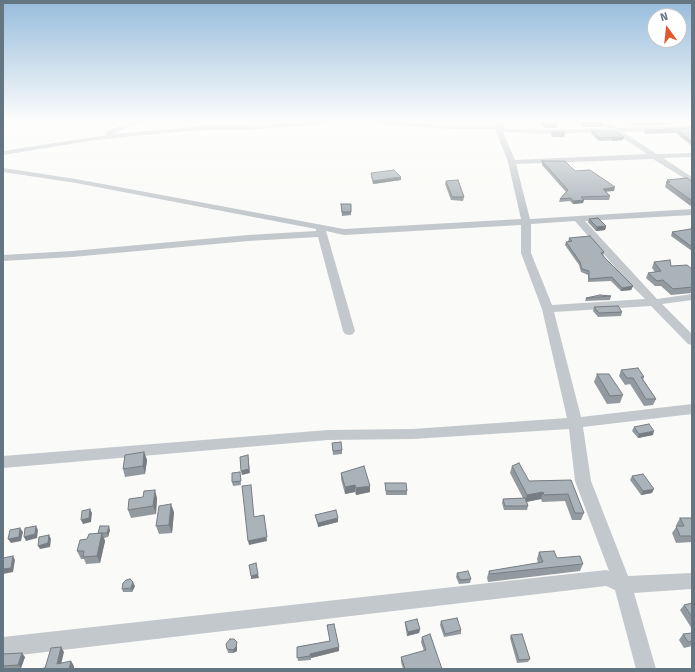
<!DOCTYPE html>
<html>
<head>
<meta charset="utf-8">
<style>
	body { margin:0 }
	#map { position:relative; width:695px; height:672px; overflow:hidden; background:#fafaf8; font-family:"Fira Sans",sans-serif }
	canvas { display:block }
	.frame { position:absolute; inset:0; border:4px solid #657683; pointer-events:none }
	.north { position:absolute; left:647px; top:8px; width:40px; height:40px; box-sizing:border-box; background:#fff; border:1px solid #c1c8cd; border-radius:50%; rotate:345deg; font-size:11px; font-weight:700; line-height:16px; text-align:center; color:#657683 }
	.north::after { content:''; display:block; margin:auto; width:14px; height:18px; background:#e4572e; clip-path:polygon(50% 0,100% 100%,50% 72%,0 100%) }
</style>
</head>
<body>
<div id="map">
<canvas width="695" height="672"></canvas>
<div class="frame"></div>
<div class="north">N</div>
</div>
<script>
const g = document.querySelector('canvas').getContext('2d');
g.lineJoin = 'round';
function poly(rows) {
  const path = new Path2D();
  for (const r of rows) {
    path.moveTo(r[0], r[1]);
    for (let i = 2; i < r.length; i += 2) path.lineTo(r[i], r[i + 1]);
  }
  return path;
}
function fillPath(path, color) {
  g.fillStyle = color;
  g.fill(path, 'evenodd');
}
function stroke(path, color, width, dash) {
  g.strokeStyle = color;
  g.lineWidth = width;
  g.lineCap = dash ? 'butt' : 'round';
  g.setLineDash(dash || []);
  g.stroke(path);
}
fillPath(poly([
	[133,122,141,122,112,134,203,126,245,126,301,122,326,122,323,124,245,130,203,130,133,136,89,141,3,155,3,151,107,135,105,133,106,131,133,122],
	[377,122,404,122,450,125,497,125,496,122,502,122,504,128,538,130,607,128,600,122,607,122,617,128,692,126,692,130,623,132,657,154,692,153,692,157,663,158,692,177,692,183,653,159,516,164,530,219,692,209,692,215,585,221,657,299,692,294,692,300,662,304,692,334,692,345,688,344,651,306,554,312,581,417,692,404,692,414,583,427,591,481,628,576,692,573,692,589,634,593,656,669,636,669,615,590,606,586,3,657,3,637,606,570,609,571,575,481,569,429,413,439,328,440,3,468,3,456,328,430,413,429,567,418,542,309,521,253,521,225,344,235,326,231,355,331,353,334,349,335,345,334,343,331,318,237,248,241,72,257,3,261,3,255,72,251,248,235,316,231,316,229,76,183,3,172,3,168,76,179,344,229,521,219,508,162,495,129,450,129,380,124,377,122],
	[503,132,538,134,614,132,647,154,515,160,503,132],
	[575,221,628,282,645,299,552,305,531,253,531,224,575,221]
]), '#c3c8cc');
fillPath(poly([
	[540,122,554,122,557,125,556,128,545,128],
	[581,122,604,124,603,127,583,127,581,125],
	[628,122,672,122,671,125,635,126],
	[692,128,692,146,676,133,645,134,644,133,645,130],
	[592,131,624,137,623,140,599,141,591,134],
	[552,132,565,134,564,137,553,137,551,135],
	[542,161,575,171,614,191,606,191,610,196,609,200,583,200,583,203,573,204,570,201,559,202,560,199,566,192,542,165],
	[371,173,401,177,401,180,373,184,371,176],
	[667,180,692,182,692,207,665,187],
	[446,181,464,197,463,201,451,200,445,184],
	[341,204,351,204,351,215,342,216],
	[589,219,606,226,605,230,596,231,588,222],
	[692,230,692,251,671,236,672,232],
	[569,238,604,252,603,256,633,286,631,290,621,291,611,281,588,282,588,275,581,272,579,265,565,245,566,242,568,242],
	[654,262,671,266,692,269,692,293,671,295,661,286,655,286,646,278,648,273,655,272,652,268],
	[611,296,610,300,585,301,586,298],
	[594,307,622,312,621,316,598,317,593,311],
	[621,370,644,377,643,379,656,399,653,405,644,406,630,384,625,385,619,376],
	[597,374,623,395,620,403,607,404,594,382],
	[634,427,653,435,638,438,632,431],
	[332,443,342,450,342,454,333,455],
	[144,452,147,460,145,474,125,477,123,469],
	[512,466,529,481,571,480,584,513,581,520,572,520,565,501,542,502,541,499,527,502,528,506,527,510,504,510,502,503,503,499,523,498,510,473],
	[240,472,241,485,233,486,232,482],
	[341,473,370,492,356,495,355,492,345,494,341,479],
	[632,476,652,493,641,495,630,480],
	[385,483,407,491,407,495,386,495],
	[157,498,156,514,131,518,128,510],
	[174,512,172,533,159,534,156,526],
	[315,515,338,518,338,522,318,527],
	[680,518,692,518,692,542,676,543,672,533,677,526,676,525],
	[110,530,108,537,104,538,105,541,100,563,86,564,84,559,81,559,77,551,87,539,98,533],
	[539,552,557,558,583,564,580,571,488,582,487,578,489,571,538,563,537,559],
	[457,573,471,579,470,583,459,584,456,577],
	[135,586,132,592,123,592,122,589],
	[692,603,692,629,680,610,684,605],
	[441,621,461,630,461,634,444,637,440,625],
	[405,622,420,629,419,633,407,636,405,625],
	[327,625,339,647,339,651,311,658,311,660,298,661,297,647,330,641],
	[692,633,692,646,684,648,679,640,683,634],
	[511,635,530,659,528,662,517,663,510,638],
	[422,637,442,669,403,669,401,662,401,657,424,651,421,642],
	[226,644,237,645,237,651,233,653,228,653],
	[3,654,25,657,21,668,3,669]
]), '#929a9f');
fillPath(poly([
	[624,137,623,140,612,141,613,138],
	[401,177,401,180,373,184,373,181],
	[615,187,614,191,602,192,603,189],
	[584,200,583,203,573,204,574,201],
	[606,226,605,230,596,231,597,227],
	[633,286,631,290,621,291,622,288],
	[654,431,653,435,638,438,639,434],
	[144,452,147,460,145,474,143,466],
	[248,455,250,473,242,475,241,471],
	[355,485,355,492,345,494,345,487],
	[370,486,370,492,356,495,356,488],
	[654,489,652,493,641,495,643,491],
	[155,490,157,498,156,514,153,506],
	[543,492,541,499,525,502,527,495],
	[171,504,174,512,172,533,169,525],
	[90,509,92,513,91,522,83,524,81,520],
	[264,515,267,541,249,545,248,541],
	[338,518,338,522,318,527,318,523],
	[36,526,38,530,37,538,26,541,24,537],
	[109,526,110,530,108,537,107,533],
	[20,528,23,532,21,541,11,543,8,539],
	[102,533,105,541,100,563,97,556],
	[49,535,51,539,50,547,40,549,38,546],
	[13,556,15,560,13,572,3,574,3,569],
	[258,574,259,578,251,579,251,576],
	[133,582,135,586,132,592,131,588],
	[420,629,419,633,407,636,408,632],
	[237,642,237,651,233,653,233,650],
	[61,647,64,652,60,669,57,664],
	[339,647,339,651,311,658,310,654],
	[22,653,25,657,21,668,18,665],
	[71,661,74,666,74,669,69,669]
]), '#777d82');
const building = poly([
	[543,122,554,122,557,125,546,125,543,122],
	[581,122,601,122,604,124,584,124,581,122],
	[634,122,672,122,636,123,634,122],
	[692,128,692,142,678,130,646,131,645,130,692,128],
	[592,131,614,131,624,137,600,138,592,131],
	[552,132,563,132,565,134,553,134,552,132],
	[542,161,565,161,575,171,590,170,615,187,603,189,610,196,581,197,584,200,574,201,570,198,560,199,568,190,542,161],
	[394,170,401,177,373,181,371,173,394,170],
	[687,178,692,182,692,201,666,182,670,182,667,180,687,178],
	[458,180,464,197,452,197,446,181,458,180],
	[341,204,351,204,351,212,342,212,341,204],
	[598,218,606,226,597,227,589,219,598,218],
	[691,229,692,230,692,247,672,232,691,229],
	[590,236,604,252,601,253,606,259,633,286,622,288,612,277,589,279,589,271,582,269,580,262,566,242,572,241,569,238,590,236],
	[670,260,671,266,687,265,692,269,692,287,673,289,663,280,657,281,648,273,661,271,654,262,670,260],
	[600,295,611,296,586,298,600,295],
	[618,306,622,312,599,313,594,307,618,306],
	[638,368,644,377,641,377,656,399,646,399,633,378,627,378,621,370,638,368],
	[597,374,609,374,623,395,610,396,597,374],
	[649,424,654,431,639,434,634,427,649,424],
	[341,442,342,450,333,451,332,443,341,442],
	[144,452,143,466,123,469,125,455,144,452],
	[248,455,249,469,241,471,240,457,248,455],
	[519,463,529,481,571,480,584,513,575,513,568,494,544,495,543,492,527,495,512,466,519,463],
	[364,466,370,486,356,488,355,485,345,487,341,473,364,466],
	[240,472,241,481,232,482,232,473,240,472],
	[643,474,654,489,643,491,632,476,643,474],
	[385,483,406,483,407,491,386,491,385,483],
	[251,485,254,517,264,515,267,537,248,541,242,486,251,485],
	[155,490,153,506,128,510,129,499,143,497,144,491,155,490],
	[525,498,528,506,505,506,503,499,525,498],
	[171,504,169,525,156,526,159,506,171,504],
	[90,509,89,518,81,520,82,511,90,509],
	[336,510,338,518,318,523,315,515,336,510],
	[680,518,692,518,692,536,680,536,676,526,684,526,680,518],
	[36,526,35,534,24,537,25,528,36,526],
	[100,526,109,526,107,533,98,533,100,526],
	[20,528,19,537,8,539,10,530,20,528],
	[102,533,97,556,83,557,84,551,77,551,80,540,87,539,89,534,102,533],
	[49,535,48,543,38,546,39,537,49,535],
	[554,551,557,558,580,556,583,564,490,574,489,571,543,562,539,552,554,551],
	[13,556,11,568,3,569,3,558,13,556],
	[256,563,258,574,251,576,249,565,256,563],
	[468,571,471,579,460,580,457,573,468,571],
	[130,579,133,582,131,588,122,589,123,583,126,580,130,579],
	[692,603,692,617,684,605,692,603],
	[457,618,461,630,445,634,441,621,457,618],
	[417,619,420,629,408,632,405,622,417,619],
	[334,624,339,647,310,654,310,656,297,658,297,647,330,641,327,625,334,624],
	[692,633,692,641,688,642,683,634,692,633],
	[430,634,442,669,405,669,401,657,426,650,422,637,430,634],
	[522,634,530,659,519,660,511,635,522,634],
	[230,639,234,639,237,642,236,647,233,650,227,649,226,644,230,639],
	[61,647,57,664,71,661,69,669,39,669,45,668,51,648,61,647],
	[22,653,18,665,3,666,3,654,22,653]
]);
fillPath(building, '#aab3b9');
stroke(building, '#777d82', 1);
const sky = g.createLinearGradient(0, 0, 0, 216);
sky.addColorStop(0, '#96bcdc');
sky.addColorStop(0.56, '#fdfdfc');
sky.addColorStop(1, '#fdfdfc00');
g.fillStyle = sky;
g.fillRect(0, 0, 695, 216);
</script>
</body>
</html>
